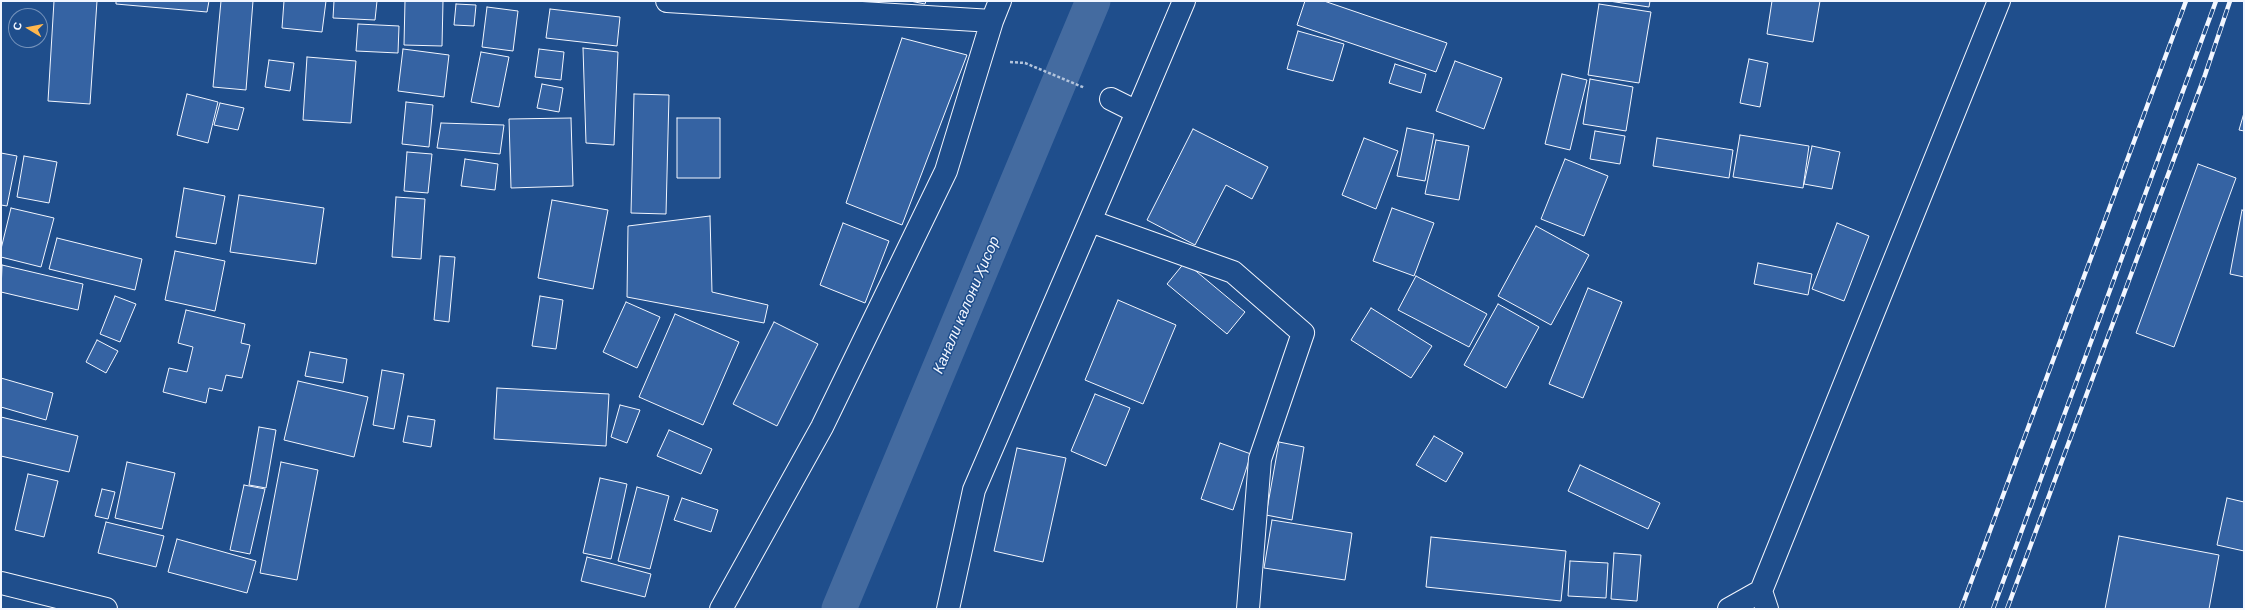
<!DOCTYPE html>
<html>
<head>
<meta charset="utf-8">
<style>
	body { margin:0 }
	#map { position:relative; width:2245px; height:610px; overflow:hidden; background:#1f4e8c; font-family:Barlow,sans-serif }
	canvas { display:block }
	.frame { position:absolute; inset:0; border:2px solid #f2f6ff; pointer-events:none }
	.north { position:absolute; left:8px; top:8px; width:40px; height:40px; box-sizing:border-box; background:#1f4e8c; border:1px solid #7391ba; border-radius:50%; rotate:280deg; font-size:11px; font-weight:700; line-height:16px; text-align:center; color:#f2f6ff }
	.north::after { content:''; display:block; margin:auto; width:14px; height:18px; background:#ffb74d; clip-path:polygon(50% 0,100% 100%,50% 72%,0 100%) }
</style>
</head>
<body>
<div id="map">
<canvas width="2245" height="610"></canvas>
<div class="frame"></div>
<div class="north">С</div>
</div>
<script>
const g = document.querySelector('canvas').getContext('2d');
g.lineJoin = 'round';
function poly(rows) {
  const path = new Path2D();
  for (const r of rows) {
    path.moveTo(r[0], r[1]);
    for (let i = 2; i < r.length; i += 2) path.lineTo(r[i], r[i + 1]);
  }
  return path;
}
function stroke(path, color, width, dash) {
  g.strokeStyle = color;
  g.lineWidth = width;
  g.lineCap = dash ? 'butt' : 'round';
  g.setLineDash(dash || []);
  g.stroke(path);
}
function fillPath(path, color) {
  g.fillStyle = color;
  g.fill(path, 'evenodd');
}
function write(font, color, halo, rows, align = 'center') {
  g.font = font + ' Barlow,sans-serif';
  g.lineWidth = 3;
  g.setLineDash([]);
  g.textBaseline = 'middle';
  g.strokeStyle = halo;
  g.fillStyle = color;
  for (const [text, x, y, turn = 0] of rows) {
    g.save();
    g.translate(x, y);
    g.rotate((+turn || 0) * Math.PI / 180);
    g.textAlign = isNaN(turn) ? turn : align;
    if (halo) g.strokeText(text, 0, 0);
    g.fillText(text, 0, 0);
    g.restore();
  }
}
stroke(poly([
	[839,609,1093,1]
]), '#446ba0', 35);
const building = poly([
	[54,1,97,1,90,104,48,101,54,1],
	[116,1,209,1,207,12,116,4,116,1],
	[221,1,253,1,246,90,213,87,221,1],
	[284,1,326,1,322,32,282,28,284,1],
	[334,1,377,1,375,20,333,18,334,1],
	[405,1,443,1,442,46,404,45,405,1],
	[910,1,926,1,925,4,910,1],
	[1305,1,1324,1,1447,43,1436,72,1297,25,1305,1],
	[1609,1,1650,1,1649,7,1609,1],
	[1772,1,1820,1,1813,42,1767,34,1772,1],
	[456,4,476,5,474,26,454,25,456,4],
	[1599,4,1651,12,1639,83,1588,75,1599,4],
	[487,7,518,11,513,51,482,47,487,7],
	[550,9,620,17,617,46,546,38,550,9],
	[358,24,399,26,398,53,356,51,358,24],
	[1298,31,1344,44,1333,81,1287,69,1298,31],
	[902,38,967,55,902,225,846,203,902,38],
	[583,48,618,52,614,145,586,143,583,48],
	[403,49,449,55,444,97,398,91,403,49],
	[539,49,564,52,561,80,535,77,539,49],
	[481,52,509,57,499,107,471,102,481,52],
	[307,57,356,61,351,123,303,120,307,57],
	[1749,59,1768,63,1760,107,1740,103,1749,59],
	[269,60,294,63,290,91,265,87,269,60],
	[1455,61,1502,78,1484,129,1436,111,1455,61],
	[1395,64,1426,74,1421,93,1389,83,1395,64],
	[1562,74,1587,80,1570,150,1545,144,1562,74],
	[1590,79,1633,87,1626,131,1583,124,1590,79],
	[542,84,563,88,559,112,537,108,542,84],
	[187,94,218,102,208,143,177,135,187,94],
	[634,94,669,95,666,214,631,213,634,94],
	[406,102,433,105,429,147,402,144,406,102],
	[220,103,244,108,238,130,214,125,220,103],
	[2244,113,2244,131,2239,130,2244,113],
	[571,118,573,186,511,188,509,119,571,118],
	[677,118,720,118,720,178,677,178,677,118],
	[441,123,504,125,500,154,437,148,441,123],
	[1407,128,1434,134,1425,181,1397,176,1407,128],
	[1193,129,1268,167,1252,199,1226,185,1195,245,1147,220,1193,129],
	[1595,131,1625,136,1620,164,1590,159,1595,131],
	[1740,135,1809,146,1803,188,1733,177,1740,135],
	[1364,138,1398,151,1376,209,1342,195,1364,138],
	[1657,138,1733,150,1729,178,1653,166,1657,138],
	[1436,140,1469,146,1459,200,1425,194,1436,140],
	[1812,146,1840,152,1832,189,1804,184,1812,146],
	[407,152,432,154,428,193,404,191,407,152],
	[1,153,17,156,7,206,1,205,1,153],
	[24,156,57,162,49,203,17,197,24,156],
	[465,159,498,164,495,190,461,186,465,159],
	[1565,159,1608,176,1584,236,1541,219,1565,159],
	[2198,164,2236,178,2174,347,2136,333,2198,164],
	[184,188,225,196,216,244,176,237,184,188],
	[239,195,324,208,316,264,230,252,239,195],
	[396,197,425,199,421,259,392,257,396,197],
	[552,200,608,210,593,289,538,278,552,200],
	[11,208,54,218,41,267,1,257,1,249,11,208],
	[1392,208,1434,223,1414,276,1373,261,1392,208],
	[2242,210,2244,211,2244,277,2230,274,2242,210],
	[710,216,712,292,768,305,764,323,627,297,628,226,710,216],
	[843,223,889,241,865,303,820,285,843,223],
	[1837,223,1869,236,1844,301,1812,289,1837,223],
	[1536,226,1589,255,1551,325,1498,296,1536,226],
	[57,238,142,259,135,290,49,269,57,238],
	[175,251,225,261,215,311,165,300,175,251],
	[440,256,455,257,449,322,434,320,440,256],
	[1185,262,1245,312,1227,334,1167,284,1185,262],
	[1758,263,1812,274,1808,295,1754,284,1758,263],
	[2,265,83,284,78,310,1,292,2,265],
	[1416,276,1487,314,1469,347,1398,310,1416,276],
	[1588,288,1622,302,1583,398,1549,384,1588,288],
	[115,296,136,304,120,342,100,334,115,296],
	[540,296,563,300,556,349,532,346,540,296],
	[1118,300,1176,325,1143,404,1085,380,1118,300],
	[626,302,660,317,637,368,603,352,626,302],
	[1498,304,1539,327,1506,388,1464,365,1498,304],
	[1371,308,1432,346,1411,378,1351,340,1371,308],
	[186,310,245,324,241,343,250,345,242,378,226,375,222,391,209,388,206,403,163,392,169,368,187,372,193,347,178,343,186,310],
	[675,314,739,342,703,425,639,397,675,314],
	[774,322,818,344,777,426,733,404,774,322],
	[97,340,118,351,106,373,86,362,97,340],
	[310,352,347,359,343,383,305,376,310,352],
	[382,370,404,374,394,429,373,425,382,370],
	[1,378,53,393,46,420,1,407,1,378],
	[298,381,368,397,354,457,284,440,298,381],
	[497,388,609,394,606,446,494,439,497,388],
	[1095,394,1130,408,1106,466,1071,451,1095,394],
	[620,405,640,410,627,443,611,437,620,405],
	[408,416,435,420,431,447,403,442,408,416],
	[1,417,78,436,69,472,1,456,1,417],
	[259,427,276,430,266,488,249,485,259,427],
	[669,430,712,449,701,474,657,456,669,430],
	[1434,436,1463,453,1446,482,1416,465,1434,436],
	[1279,442,1304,447,1292,520,1266,515,1279,442],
	[1220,443,1251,454,1233,510,1201,499,1220,443],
	[1017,448,1066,458,1043,562,994,551,1017,448],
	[127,462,175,473,162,529,115,518,127,462],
	[281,462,318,470,297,580,260,573,281,462],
	[1580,465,1660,503,1648,529,1568,491,1580,465],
	[28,474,58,481,44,537,15,530,28,474],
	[600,478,627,484,611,559,583,553,600,478],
	[244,485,265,489,250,554,230,550,244,485],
	[637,487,669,496,650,569,618,561,637,487],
	[102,489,115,492,108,519,95,516,102,489],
	[682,498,718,510,711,532,674,520,682,498],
	[2227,498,2244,502,2244,551,2217,545,2227,498],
	[1272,520,1352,533,1345,580,1264,568,1272,520],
	[106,522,164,536,156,567,98,553,106,522],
	[2119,536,2219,555,2209,609,2105,609,2119,536],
	[1431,537,1566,551,1561,601,1426,587,1431,537],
	[177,539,256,561,247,593,168,572,177,539],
	[1614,553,1641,555,1637,601,1611,599,1614,553],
	[587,557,651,574,645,597,581,581,587,557],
	[1570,561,1608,563,1606,598,1568,596,1570,561]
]);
fillPath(building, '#3563a3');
stroke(building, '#f2f6ff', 1);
const minor = poly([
	[667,1,992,21,1000,1],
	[1111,99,1137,112,1184,1],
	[1090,221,1233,272,1303,333,1260,459,1248,609],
	[721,609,822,427,946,171,992,21],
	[948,609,974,490,1137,112]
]);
const secondary = poly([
	[1,583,106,609],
	[1761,591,1767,609],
	[1729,609,1761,591,1999,1]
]);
stroke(minor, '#f2f6ff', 24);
stroke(secondary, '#f2f6ff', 24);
stroke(poly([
	[1010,62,1025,63,1085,88]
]), '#b3c4dc', 2.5, [3, 2]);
stroke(minor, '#1f4e8c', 22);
stroke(secondary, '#1f4e8c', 22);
const rail = poly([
	[1961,609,2186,1],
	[1993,609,2216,1],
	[2007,609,2205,75,2230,1]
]);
stroke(rail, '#f2f6ff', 4.5);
stroke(rail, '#1f4e8c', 3, [9]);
write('italic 15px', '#f2f6ff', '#1f4e8c', [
	["Канали калони Ҳисор",966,305,-67]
]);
</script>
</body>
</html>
